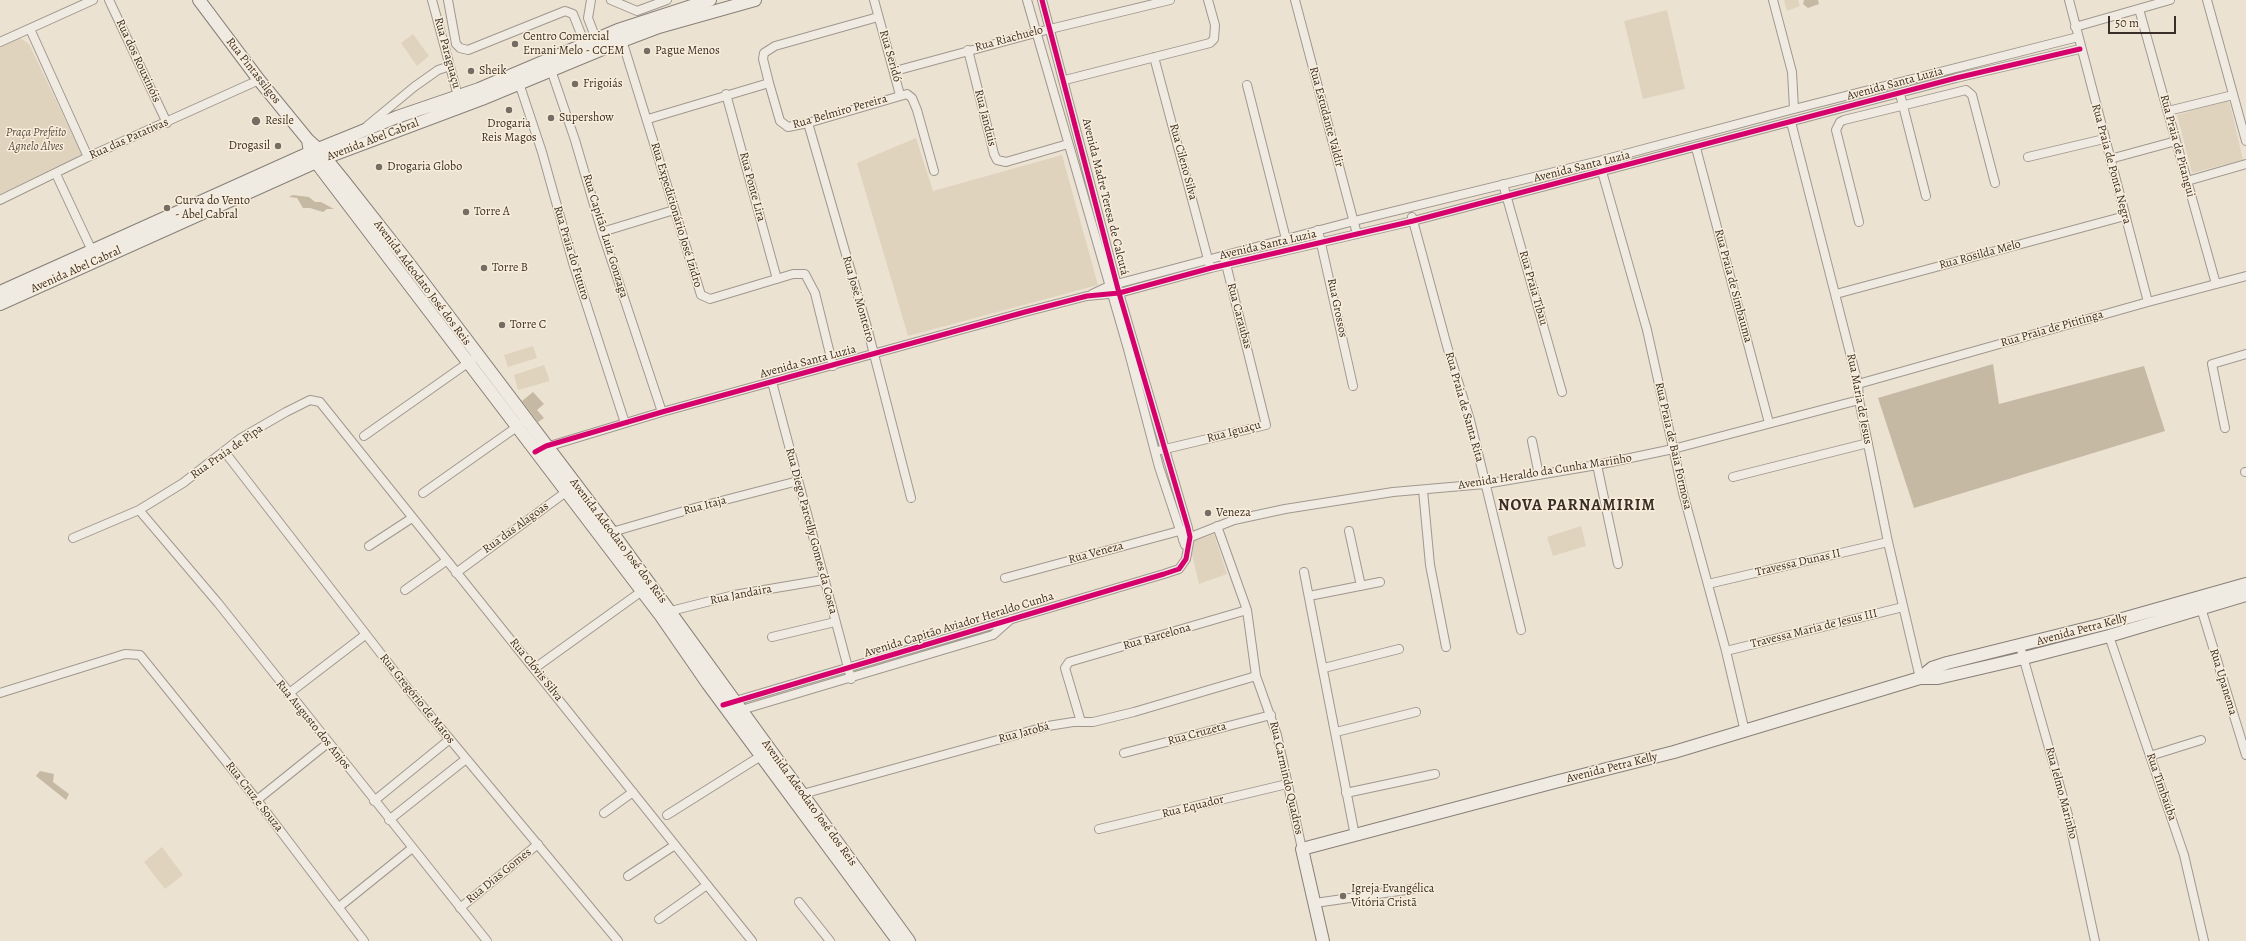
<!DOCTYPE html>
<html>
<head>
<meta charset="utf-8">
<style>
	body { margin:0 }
	#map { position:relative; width:2246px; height:941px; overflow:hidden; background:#ece2d2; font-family:Alegreya,serif }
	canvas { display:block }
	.scale { position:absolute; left:2108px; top:16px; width:68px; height:18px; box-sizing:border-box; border:2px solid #3a2e28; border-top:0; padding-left:5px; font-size:12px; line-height:14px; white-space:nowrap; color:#3a2e28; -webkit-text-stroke:3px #f9eedb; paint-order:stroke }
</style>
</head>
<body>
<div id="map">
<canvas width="2246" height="941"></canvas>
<div class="scale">50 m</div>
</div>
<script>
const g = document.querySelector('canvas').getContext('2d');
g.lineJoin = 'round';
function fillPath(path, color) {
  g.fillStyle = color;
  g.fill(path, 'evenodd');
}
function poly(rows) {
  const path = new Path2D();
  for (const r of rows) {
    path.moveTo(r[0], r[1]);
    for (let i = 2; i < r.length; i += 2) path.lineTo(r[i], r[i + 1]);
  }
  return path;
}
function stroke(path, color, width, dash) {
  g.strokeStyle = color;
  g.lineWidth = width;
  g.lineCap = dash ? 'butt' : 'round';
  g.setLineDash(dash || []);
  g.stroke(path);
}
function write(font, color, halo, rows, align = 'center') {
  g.font = font + ' Alegreya,serif';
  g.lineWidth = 3;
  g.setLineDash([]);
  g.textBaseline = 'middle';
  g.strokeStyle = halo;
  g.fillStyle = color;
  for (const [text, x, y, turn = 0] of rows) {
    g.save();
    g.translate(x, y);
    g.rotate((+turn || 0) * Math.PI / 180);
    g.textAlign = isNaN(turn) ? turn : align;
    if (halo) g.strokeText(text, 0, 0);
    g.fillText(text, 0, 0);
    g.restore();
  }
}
fillPath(poly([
	[1784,0,1798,0,1800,6,1787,11],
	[1667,10,1685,89,1643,99,1624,21],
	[413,34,429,56,417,66,401,43],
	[20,38,29,44,83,157,0,195,0,47],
	[2224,101,2228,101,2230,104,2243,160,2192,173,2177,115],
	[916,138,933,191,1062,155,1098,285,908,336,857,163],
	[533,346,537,358,508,367,504,355],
	[544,365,550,381,518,390,514,375],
	[1581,526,1586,546,1553,556,1547,537],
	[1214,534,1227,574,1199,584,1189,542],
	[162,847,183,875,165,889,144,862]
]), '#e0d3bd');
fillPath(poly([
	[1804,0,1818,0,1819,4,1808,8,1803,4],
	[293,195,309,197,315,202,321,202,334,209,327,209,323,212,310,208,303,208,297,198,289,197],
	[1993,364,1999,404,2144,366,2165,431,1914,508,1878,398],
	[533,392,544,404,537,410,544,418,538,422,522,401],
	[40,771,54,774,53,782,69,794,66,800,36,776]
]), '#c6b9a4');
const street = poly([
	[109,0,167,123],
	[432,0,459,100],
	[448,0,456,44,460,48,468,50,565,11,573,14,585,44],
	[591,0,588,18,596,39],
	[611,0,637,11,667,0],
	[874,0,900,95],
	[1027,0,1128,349,1159,467,1185,545],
	[1295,0,1357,234],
	[1773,0,1792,72,1794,109],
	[2069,0,2148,302],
	[2207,0,2246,141],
	[2139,9,2216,284],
	[878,17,775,46,764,53,763,59,769,83,780,121,788,127,808,123,907,94,912,98,917,110,934,171],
	[2075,27,2170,0],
	[30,29,88,157],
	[621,37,701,295,710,299,793,274,805,274,815,293,833,366],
	[0,42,93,0],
	[968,50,994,154,997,160,1006,162,1068,144],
	[1154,57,1209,263],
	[550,67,575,140,602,232,662,412],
	[895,71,1050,29,1170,0],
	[1065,80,1210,43,1214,39,1215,25,1208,0],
	[519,83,542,152,573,263,625,423],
	[1247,85,1286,239],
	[726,94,777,279],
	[1900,94,1926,196],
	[2168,111,2233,95],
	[648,119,769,83],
	[1791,122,1858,384,1859,400,1888,542,1920,678],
	[808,123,867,327,911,498],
	[367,126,414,87,438,70,450,66],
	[1696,148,1769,423],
	[2028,157,2104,139],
	[2110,159,2176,141],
	[1601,168,1647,330,1683,493,1726,651,1745,732],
	[56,174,94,255],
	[2187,181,2246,164],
	[1503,184,1562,392],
	[0,200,88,157,259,80],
	[1412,217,1447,346,1470,420,1521,630],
	[1859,222,1836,130,1840,122,1844,120,1966,90,1972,95,1995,183],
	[1318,230,1353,386],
	[602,232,674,210],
	[1092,294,1109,286,1354,221,1599,161,1794,109,2078,37],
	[1836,294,2125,216],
	[772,382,851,679],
	[1858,384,2148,302,2246,276],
	[2225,428,2212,364,2246,354],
	[364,436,472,360],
	[1532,441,1539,475],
	[543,448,662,412,1025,312,1087,296,1119,293,1211,268,1413,221,1956,78,2080,49],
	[1161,450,1266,425,1225,260],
	[224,451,409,690,618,941],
	[1597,465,1618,564],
	[2245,472,2246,472],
	[1733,477,1868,443],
	[1423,490,1430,565,1446,647],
	[423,493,521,424],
	[139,510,218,603,487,941],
	[1217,526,1247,610,1256,676,1277,735,1302,849],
	[1349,531,1361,586],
	[612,532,698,507,798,481],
	[73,538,139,510,183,483,241,438,286,412,310,400,320,402,752,941],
	[1183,540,1234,520,1285,509,1393,492,1485,484,1597,465,1673,449,1859,400],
	[369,546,412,518],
	[1304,572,1355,836],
	[456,573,570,489],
	[1005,578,1183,530],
	[1708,584,1888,542],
	[405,590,446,561],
	[1309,596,1380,582],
	[2201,608,2246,755],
	[667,612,734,595,823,580],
	[2109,636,2184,855,2204,941],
	[772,637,835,622],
	[2020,646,2068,815,2095,941],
	[1726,651,1903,607],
	[535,668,642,591],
	[1324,668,1399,649],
	[0,693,125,654,140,655,257,800,364,941],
	[288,694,365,635],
	[732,702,1164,574,1179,569,1186,559,1190,537,1188,528,1119,293,1042,0],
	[738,711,993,635,1011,619],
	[1081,722,1065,668,1069,662,1247,610],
	[1336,732,1416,712],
	[1124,753,1271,715],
	[2150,756,2201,740],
	[1346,793,1435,774],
	[799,795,1048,726,1073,722,1093,722,1134,712,1256,676],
	[257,800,328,743],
	[374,801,450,739],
	[604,813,633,792],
	[667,815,764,754],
	[389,820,466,759],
	[1099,829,1287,784],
	[628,876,675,845],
	[799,902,830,941],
	[1315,903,1413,889],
	[339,907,411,849],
	[460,908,538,844],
	[659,919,707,885]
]);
const secondary = poly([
	[199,0,259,80,308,140,318,149,344,181,407,261,612,532,909,941],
	[308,140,310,152,316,162,661,616,708,684,898,941],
	[0,292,318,149,397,117,479,89,618,30,710,0],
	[0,304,325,158,482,99,622,41,659,27,755,0],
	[1920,678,1932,668,1947,663,2108,623,2246,584],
	[1323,941,1302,849,1555,782,1674,752,1920,678,1938,678,2024,658,2109,636,2246,595]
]);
stroke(street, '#a0988f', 10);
stroke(secondary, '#878078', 14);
stroke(street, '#efeae2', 8);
stroke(secondary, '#efeae2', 12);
stroke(poly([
	[535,452,546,446,662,412,1025,312,1087,296,1119,293,1211,268,1413,221,1956,78,2080,49],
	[723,705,1164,574,1179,569,1186,559,1190,537,1188,528,1119,293,1042,0]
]), '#d6006c', 5);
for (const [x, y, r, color] of [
	[515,44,4,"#786d64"],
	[647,51,4,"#786d64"],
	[471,71,4,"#786d64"],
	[575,84,4,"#786d64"],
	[509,110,4,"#786d64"],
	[551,118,4,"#786d64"],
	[256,121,5,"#786d64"],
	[278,146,4,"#786d64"],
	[379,167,4,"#786d64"],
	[167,208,4,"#786d64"],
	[466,212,4,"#786d64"],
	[484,268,4,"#786d64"],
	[502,325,4,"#786d64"],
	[1208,513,4,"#786d64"],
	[1343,896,4,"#786d64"]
]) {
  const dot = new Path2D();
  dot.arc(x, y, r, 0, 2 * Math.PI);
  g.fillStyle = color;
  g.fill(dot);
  stroke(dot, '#f9eedb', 1.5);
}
write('12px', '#3a2e28', '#f9eedb', [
	["Centro Comercial",523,37],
	["Ernani Melo - CCEM",523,51],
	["Pague Menos",655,51],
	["Sheik",479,71],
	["Frigoiás",583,84],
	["Supershow",559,118],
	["Resile",265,121],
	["Drogaria",509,124,"center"],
	["Reis Magos",509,138,"center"],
	["Drogasil",270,146,"right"],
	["Drogaria Globo",387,167],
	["Curva do Vento",175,201],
	["- Abel Cabral",175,215],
	["Torre A",474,212],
	["Torre B",492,268],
	["Torre C",510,325],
	["Veneza",1216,513],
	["Igreja Evangélica",1351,889],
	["Vitória Cristã",1351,903]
], 'left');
write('12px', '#3a2e28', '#f9eedb', [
	["Rua Riachuelo",1009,39,-15],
	["Rua Paraguaçu",447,53,75],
	["Rua Seridó",890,56,74],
	["Rua dos Rouxinóis",138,61,65],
	["Rua Pintassilgos",253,71,52],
	["Avenida Santa Luzia",1895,84,-15],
	["Rua Belmiro Pereira",840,112,-16],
	["Rua Estudante Valdir",1326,117,75],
	["Rua Janduis",985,118,76],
	["Rua das Patativas",129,139,-24],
	["Avenida Abel Cabral",373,140,-21],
	["Rua Praia de Pitangui",2177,146,75],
	["Rua Cileno Silva",1183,162,75],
	["Rua Praia de Ponta Negra",2111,164,75],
	["Avenida Santa Luzia",1582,167,-14],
	["Rua Ponte Lira",752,187,75],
	["Avenida Madre Teresa de Calcutá",1105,197,76],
	["Rua Expedicionário José Izidro",676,215,73],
	["Rua Capitão Luiz Gonzaga",605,236,73],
	["Avenida Santa Luzia",1268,245,-13],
	["Rua Praia do Futuro",571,253,73],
	["Rua Rosilda Melo",1980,255,-15],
	["Avenida Abel Cabral",76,270,-24],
	["Avenida Adeodato José dos Reis",422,283,53],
	["Rua Praia de Simbauma",1733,286,75],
	["Rua Praia Tibau",1533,288,74],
	["Rua José Monteiro",858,299,74],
	["Rua Grossos",1337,308,78],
	["Rua Caraubas",1239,316,75],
	["Rua Praia de Pititinga",2052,329,-16],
	["Avenida Santa Luzia",808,362,-15],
	["Rua Maria de Jesus",1859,399,79],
	["Rua Praia de Santa Rita",1464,407,74],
	["Rua Iguaçu",1234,432,-15],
	["Rua Praia de Baia Formosa",1673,446,77],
	["Rua Praia de Pipa",227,452,-35],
	["Avenida Heraldo da Cunha Marinho",1545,472,-9],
	["Rua Itaja",705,506,-15],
	["Rua das Alagoas",516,528,-36],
	["Rua Diego Parcelly Gomes da Costa",811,531,75],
	["Avenida Adeodato José dos Reis",618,541,53],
	["Rua Veneza",1096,553,-15],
	["Travessa Dunas II",1798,563,-13],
	["Rua Jandaira",741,595,-11],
	["Avenida Capitão Aviador Heraldo Cunha",959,625,-17],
	["Travessa Maria de Jesus III",1814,629,-14],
	["Avenida Petra Kelly",2082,630,-15],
	["Rua Barcelona",1157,637,-16],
	["Rua Clóvis Silva",536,670,51],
	["Rua Upanema",2223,682,73],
	["Rua Gregório de Matos",417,699,51],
	["Rua Augusto dos Anjos",313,725,51],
	["Rua Jatobá",1024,733,-15],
	["Rua Cruzeta",1197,734,-15],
	["Avenida Petra Kelly",1612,768,-14],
	["Rua Carmindo Quadros",1286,778,77],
	["Rua Timbaúba",2161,787,71],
	["Rua Ielmo Marinho",2061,793,75],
	["Rua Cruz e Souza",254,797,52],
	["Avenida Adeodato José dos Reis",809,803,54],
	["Rua Equador",1193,807,-14],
	["Rua Dias Gomes",499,876,-39]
]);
write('italic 12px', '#594c42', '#f9eedb', [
	["Praça Prefeito",36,133],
	["Agnelo Alves",36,147]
]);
g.letterSpacing = '1px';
write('bold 16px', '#3a2e28', '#f9eedb', [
	["NOVA PARNAMIRIM",1577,506]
]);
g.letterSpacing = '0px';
</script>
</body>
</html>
